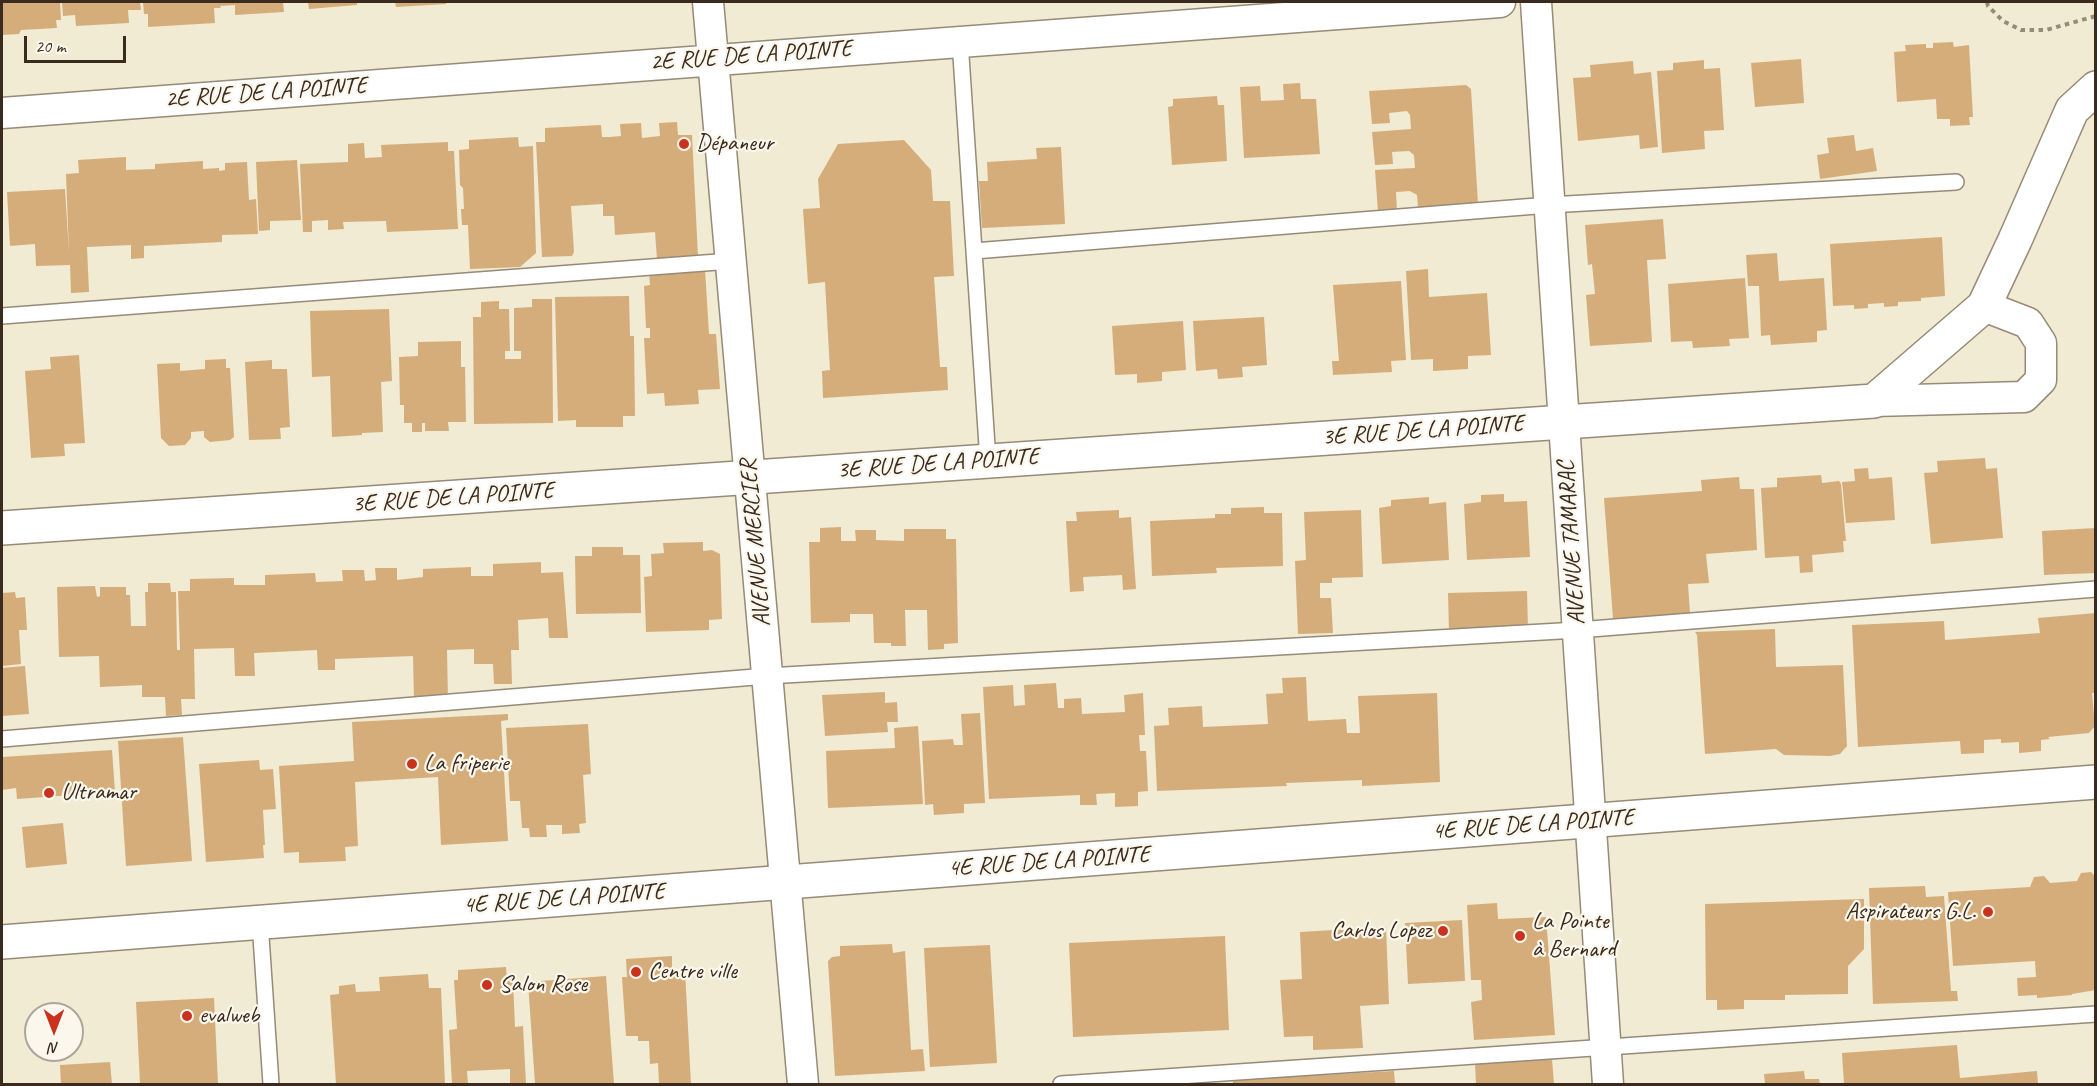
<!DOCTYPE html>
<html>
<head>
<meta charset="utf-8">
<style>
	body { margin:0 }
	#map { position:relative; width:2097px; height:1086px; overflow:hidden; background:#f0ebd2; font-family:Caveat,sans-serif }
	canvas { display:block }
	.frame { position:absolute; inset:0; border:3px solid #3b2a1e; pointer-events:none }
	.north { position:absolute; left:24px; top:1002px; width:60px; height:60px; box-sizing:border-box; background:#fbf7ec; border:2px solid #aea59a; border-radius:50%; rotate:180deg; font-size:16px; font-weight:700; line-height:24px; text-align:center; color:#3b2a1e }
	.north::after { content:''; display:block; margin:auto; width:21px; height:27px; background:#c8321e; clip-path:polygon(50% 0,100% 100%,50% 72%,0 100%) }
	.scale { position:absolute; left:24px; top:36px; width:102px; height:27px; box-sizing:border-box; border:3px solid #3b2a1e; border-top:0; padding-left:8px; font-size:18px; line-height:21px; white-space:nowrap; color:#3b2a1e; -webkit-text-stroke:4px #fbf7ec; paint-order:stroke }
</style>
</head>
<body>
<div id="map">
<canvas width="2097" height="1086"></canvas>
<div class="frame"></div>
<div class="north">N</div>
<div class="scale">20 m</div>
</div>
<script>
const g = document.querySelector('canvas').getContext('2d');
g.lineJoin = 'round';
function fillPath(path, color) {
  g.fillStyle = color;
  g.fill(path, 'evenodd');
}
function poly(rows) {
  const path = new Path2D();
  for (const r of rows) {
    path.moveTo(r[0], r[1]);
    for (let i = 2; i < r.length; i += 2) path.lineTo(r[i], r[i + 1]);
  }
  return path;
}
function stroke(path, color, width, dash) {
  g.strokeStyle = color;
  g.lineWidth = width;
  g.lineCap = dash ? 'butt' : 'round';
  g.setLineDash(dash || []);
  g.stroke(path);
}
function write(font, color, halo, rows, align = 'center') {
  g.font = font + ' Caveat,sans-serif';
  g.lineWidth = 4.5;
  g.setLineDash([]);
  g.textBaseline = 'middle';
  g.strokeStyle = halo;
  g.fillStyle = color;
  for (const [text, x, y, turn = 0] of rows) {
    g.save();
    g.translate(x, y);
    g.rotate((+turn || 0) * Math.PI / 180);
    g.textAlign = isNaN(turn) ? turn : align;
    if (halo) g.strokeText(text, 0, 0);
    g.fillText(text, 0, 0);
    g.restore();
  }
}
fillPath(poly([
	[2,2,60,2,61,20,56,20,57,28,21,30,19,34,2,35],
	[62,2,140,2,141,10,128,10,129,23,76,26,75,15,63,16],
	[143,2,283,2,284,12,235,15,235,5,220,6,221,8,214,8,215,23,148,27,148,14,144,14],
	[308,2,357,2,357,5,309,9],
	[395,2,446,2,446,4,396,7],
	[1953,42,1954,47,1969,45,1973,117,1969,117,1970,125,1950,126,1950,119,1937,119,1936,99,1897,102,1894,52,1906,51,1905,45,1926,44,1926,48,1933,48,1933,43],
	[1801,59,1804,103,1755,107,1751,63],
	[1704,60,1704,69,1720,68,1724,130,1704,131,1705,149,1662,153,1657,71,1673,70,1673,63],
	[1633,61,1634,74,1651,72,1658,147,1640,149,1639,135,1578,141,1573,78,1591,77,1590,65],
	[1300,83,1301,99,1316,99,1320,154,1244,158,1240,87,1260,86,1261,101,1284,100,1283,84],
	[1466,85,1471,89,1478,204,1418,208,1417,195,1410,191,1396,192,1397,211,1378,212,1375,170,1415,168,1414,155,1409,151,1392,152,1393,164,1375,165,1372,132,1411,129,1410,115,1407,111,1389,113,1390,123,1372,124,1369,91],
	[1217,96,1218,105,1224,105,1227,161,1172,165,1168,107,1173,106,1173,99],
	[677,122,678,135,692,135,698,257,657,259,655,232,615,235,614,216,603,216,603,204,571,206,574,252,572,256,542,257,536,142,545,142,545,128,601,125,602,137,610,137,621,136,620,124,641,123,642,138,660,136,659,123],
	[1854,135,1856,151,1873,148,1877,171,1820,179,1817,155,1829,153,1827,138],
	[518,137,519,147,533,146,536,253,520,267,470,269,468,225,462,225,461,209,464,209,463,188,460,185,459,150,469,149,469,140],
	[904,140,931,170,933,201,950,201,954,276,934,277,940,367,947,367,948,390,823,398,822,371,830,370,825,282,808,284,803,209,820,208,818,179,838,144],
	[448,142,448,151,454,151,458,229,387,232,386,221,343,222,344,229,328,230,328,220,312,221,312,232,303,232,300,164,348,162,348,144,364,143,365,158,382,157,381,145],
	[1061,147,1065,224,982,228,979,181,988,181,987,162,1037,159,1036,148],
	[126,157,126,170,155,169,155,164,203,161,203,169,219,168,219,171,225,170,225,163,247,162,249,200,256,199,258,234,222,235,222,242,144,246,144,258,131,259,131,245,87,247,89,292,71,293,70,265,36,266,35,244,10,246,7,192,65,189,69,253,66,174,79,173,78,160],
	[297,160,301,220,270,221,270,230,259,231,256,162],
	[1663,219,1666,259,1647,260,1652,342,1590,346,1586,295,1595,294,1592,264,1588,265,1585,225],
	[1942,237,1945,296,1921,298,1921,301,1898,302,1898,306,1884,307,1884,303,1868,304,1868,308,1854,309,1854,305,1833,306,1830,244],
	[1777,253,1779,281,1824,278,1827,330,1817,331,1817,342,1771,345,1770,335,1761,336,1759,286,1748,286,1746,255],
	[705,269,709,334,716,334,720,389,698,390,699,404,665,406,664,393,647,394,644,338,650,338,650,328,646,328,644,286,650,285,649,273],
	[1428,269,1429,297,1487,293,1491,355,1468,356,1468,369,1433,371,1433,359,1411,360,1406,271],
	[1745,278,1749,338,1729,339,1730,346,1693,348,1692,341,1671,342,1668,284],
	[1401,281,1406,360,1391,361,1392,372,1333,375,1332,361,1339,361,1333,285],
	[629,296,630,336,634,336,635,416,623,416,623,427,576,427,576,420,558,421,555,297],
	[532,299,552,299,553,423,474,424,473,317,481,317,481,302,499,301,499,309,509,309,510,351,505,351,505,359,521,359,521,351,514,351,514,308,532,307],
	[389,309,392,381,381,382,383,432,362,433,362,435,332,437,330,376,312,377,310,311],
	[1264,317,1267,365,1242,367,1243,377,1218,379,1217,369,1196,371,1193,321],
	[1183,321,1186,370,1162,372,1162,381,1137,383,1137,374,1115,375,1112,326],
	[461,341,461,367,465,367,466,422,448,422,449,431,425,431,425,423,422,423,422,432,412,432,412,423,404,423,404,405,400,405,399,357,418,356,418,342],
	[79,355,85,443,64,444,65,456,31,458,25,371,51,369,50,357],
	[226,359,226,368,230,368,234,437,230,440,210,442,204,437,204,431,191,432,191,438,185,445,169,446,161,438,157,364,180,363,180,371,205,369,205,360],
	[272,360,272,369,287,369,290,427,280,428,281,439,249,440,245,362],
	[1985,458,1986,469,1997,468,2003,538,1931,544,1924,473,1938,472,1937,461],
	[1868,468,1869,479,1892,477,1895,520,1846,523,1842,482,1855,481,1854,469],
	[1821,475,1822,483,1839,481,1841,484,1846,541,1843,541,1844,552,1812,555,1813,572,1800,573,1799,556,1765,558,1761,488,1777,487,1777,478],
	[1739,477,1740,489,1754,489,1757,550,1706,554,1709,583,1688,584,1690,613,1613,619,1604,498,1702,491,1701,480],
	[1504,494,1504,502,1527,501,1530,557,1467,560,1464,504,1481,502,1481,495],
	[1429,497,1429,504,1446,502,1449,560,1382,564,1379,508,1391,506,1391,500],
	[1264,507,1264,513,1282,513,1283,566,1216,568,1217,573,1152,576,1150,521,1215,518,1215,514,1231,514,1231,508],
	[1119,510,1119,518,1131,517,1136,589,1123,590,1122,575,1083,577,1084,591,1070,592,1066,521,1077,521,1076,512],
	[1361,510,1363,577,1332,578,1332,583,1320,583,1320,598,1331,598,1333,633,1298,634,1295,561,1306,560,1304,512],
	[841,527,841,541,856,541,855,530,876,530,876,540,904,541,904,529,946,529,946,539,956,539,958,643,944,644,944,649,928,650,927,610,905,610,906,646,891,646,891,643,874,643,873,614,850,614,850,622,811,623,809,542,820,542,820,528],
	[2096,528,2096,573,2044,575,2042,531],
	[703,542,703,551,712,550,720,554,722,619,709,620,709,630,646,632,644,577,652,576,651,554,664,553,663,543],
	[592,547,623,547,623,555,640,555,641,613,576,614,575,556,592,556],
	[541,562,541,573,563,572,568,638,549,638,548,618,518,620,519,650,511,650,512,684,494,684,493,664,474,664,474,649,447,650,448,700,414,701,413,656,335,659,335,670,318,670,317,650,254,653,255,676,235,676,234,648,194,649,195,699,181,699,182,715,166,716,165,697,142,697,142,685,100,687,99,656,59,657,57,587,95,586,97,597,100,596,100,587,126,587,126,595,130,595,131,626,146,626,145,592,148,592,148,583,170,583,171,592,176,592,177,650,180,650,178,591,190,591,190,579,234,578,234,585,265,585,265,575,315,573,316,582,343,581,342,570,364,570,365,581,376,580,375,568,397,568,397,580,423,577,423,569,471,567,471,576,493,576,493,564],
	[1527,591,1528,629,1449,631,1448,593],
	[15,592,16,598,25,597,27,630,19,630,21,664,2,666,2,593],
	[2096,613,2096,693,2092,693,2095,726,2089,733,2048,737,2050,739,2041,740,2041,751,2019,753,2019,742,2001,743,2001,739,1984,740,1984,753,1961,754,1960,741,1858,747,1852,625,1944,621,1945,640,2040,633,2038,618],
	[1775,629,1776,667,1843,665,1847,746,1840,754,1830,756,1784,755,1776,749,1705,754,1697,635,1695,632],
	[25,666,29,714,2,716,2,668],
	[1306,677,1308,721,1346,719,1347,733,1360,733,1358,696,1437,693,1440,782,1362,786,1362,780,1286,783,1287,786,1157,791,1154,726,1169,725,1168,708,1202,706,1203,727,1268,724,1266,694,1283,693,1282,678],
	[1056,683,1058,708,1064,708,1064,699,1081,698,1082,714,1125,712,1124,695,1143,693,1145,735,1139,735,1140,751,1146,751,1148,791,1138,792,1138,806,1115,807,1115,793,1096,794,1097,805,1080,805,1080,795,989,799,983,687,1013,685,1014,706,1025,705,1024,685],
	[885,692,885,703,897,702,898,722,887,722,888,732,825,736,822,695],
	[980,713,985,803,964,804,964,813,934,815,933,804,925,805,922,741,953,739,954,745,963,745,961,714],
	[508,714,508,720,501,721,508,841,441,845,438,777,355,782,358,846,345,847,346,861,299,863,299,852,284,853,279,766,354,761,352,722],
	[588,724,591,774,583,775,586,823,579,824,580,833,562,834,562,825,546,825,547,837,530,837,529,828,522,828,520,801,510,801,506,728],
	[918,726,923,804,828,808,826,751,895,748,894,728],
	[183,737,192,861,126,866,118,741],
	[112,750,115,792,17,799,16,788,2,790,2,757],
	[259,760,260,770,273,769,276,809,263,810,265,845,263,845,264,858,206,862,199,764],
	[63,823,67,864,26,868,22,827],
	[2091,872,2096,877,2096,990,2072,994,2072,995,2037,998,2037,995,2018,996,2017,978,2036,977,2035,961,1953,966,1948,892,2030,887,2034,877,2044,876,2050,883,2077,881,2081,873],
	[1925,886,1926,897,1944,896,1951,991,1957,991,1958,1001,1873,1004,1869,888],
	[1864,899,1864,949,1848,966,1848,994,1785,995,1785,1000,1744,1000,1744,1009,1717,1010,1717,1000,1706,1000,1705,904],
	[1497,903,1498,919,1546,917,1555,1035,1474,1040,1471,1002,1482,1000,1481,980,1471,980,1467,905],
	[1462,920,1465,981,1408,984,1405,923],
	[1386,927,1389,1004,1360,1006,1363,1048,1313,1050,1313,1036,1284,1037,1280,980,1302,979,1300,932],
	[1225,936,1229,1030,1073,1037,1069,943],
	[892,944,893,953,905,951,911,1050,923,1049,925,1071,835,1076,828,961,832,957,840,956,840,946],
	[990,945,997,1063,930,1067,924,948],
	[672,956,672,972,685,971,691,1084,659,1084,658,1063,650,1064,649,1041,638,1041,638,1036,626,1036,622,977,627,977,626,959],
	[506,967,507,980,513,980,515,1027,523,1026,526,1084,510,1084,510,1069,467,1071,468,1084,452,1084,449,1030,457,1029,454,980,458,980,458,970],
	[428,974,429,988,441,988,445,1084,336,1084,330,995,339,994,339,986,355,984,356,992,380,991,379,977],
	[606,976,614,1084,535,1084,528,982],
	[214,998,218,1084,140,1084,136,1002],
	[1957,1045,1960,1078,2037,1071,2038,1084,1844,1084,1842,1053],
	[1552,1059,1554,1084,1476,1084,1475,1063],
	[110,1062,112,1084,61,1084,60,1065],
	[1394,1071,1395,1084,1233,1084,1233,1080],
	[1804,1071,1805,1079,1819,1079,1820,1084,1765,1084,1764,1074]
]), '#d5ad7b');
const lane = poly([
	[960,41,988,461],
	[974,251,1549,205,1956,182],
	[2,316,731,261],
	[2,739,767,676,1578,630,2096,589],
	[260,922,271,1084],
	[1061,1084,2096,1014]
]);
const street = poly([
	[708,2,803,1084],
	[1536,2,1608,1084],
	[2,113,1500,2],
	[1874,401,2024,397,2041,380,2041,343,2028,323,1984,306]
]);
const secondary = poly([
	[2,528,1874,401,1984,306,2015,240,2072,110,2096,88],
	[2,942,2096,782]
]);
stroke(lane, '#968a78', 18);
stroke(street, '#968a78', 33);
stroke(secondary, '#968a78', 36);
stroke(poly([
	[1987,2,1988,6,2003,21,2021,30,2046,30,2096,16]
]), '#968a78', 4, [4.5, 4.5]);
stroke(lane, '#fff', 15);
stroke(street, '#fff', 30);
stroke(secondary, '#fff', 33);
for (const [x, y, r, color] of [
	[684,144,6,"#c8321e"],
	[412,764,6,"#c8321e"],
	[49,793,6,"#c8321e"],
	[1988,912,6,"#c8321e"],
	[1443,931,6,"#c8321e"],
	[1520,936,6,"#c8321e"],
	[636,972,6,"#c8321e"],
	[487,985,6,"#c8321e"],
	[187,1016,6,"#c8321e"]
]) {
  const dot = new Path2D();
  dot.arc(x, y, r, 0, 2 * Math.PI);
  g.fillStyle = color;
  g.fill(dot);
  stroke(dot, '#fbf7ec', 2);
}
write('24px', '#3b2a1e', '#fbf7ec', [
	["2E RUE DE LA POINTE",751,56,-4],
	["2E RUE DE LA POINTE",266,93,-4],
	["3E RUE DE LA POINTE",1423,431,-4],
	["3E RUE DE LA POINTE",938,464,-4],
	["3E RUE DE LA POINTE",453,498,-4],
	["AVENUE MERCIER",756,543,-95],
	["AVENUE TAMARAC",1572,543,-94],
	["4E RUE DE LA POINTE",1533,825,-4],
	["4E RUE DE LA POINTE",1049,862,-4],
	["4E RUE DE LA POINTE",564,899,-4]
]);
write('24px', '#3b2a1e', '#fbf7ec', [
	["Dépaneur",696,144],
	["La friperie",424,764],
	["Ultramar",61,793],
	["Aspirateurs G.L.",1976,912,"right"],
	["La Pointe",1532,922],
	["à Bernard",1532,950],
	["Carlos Lopez",1431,931,"right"],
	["Centre ville",648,972],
	["Salon Rose",499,985],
	["evalweb",199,1016]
], 'left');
</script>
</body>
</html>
